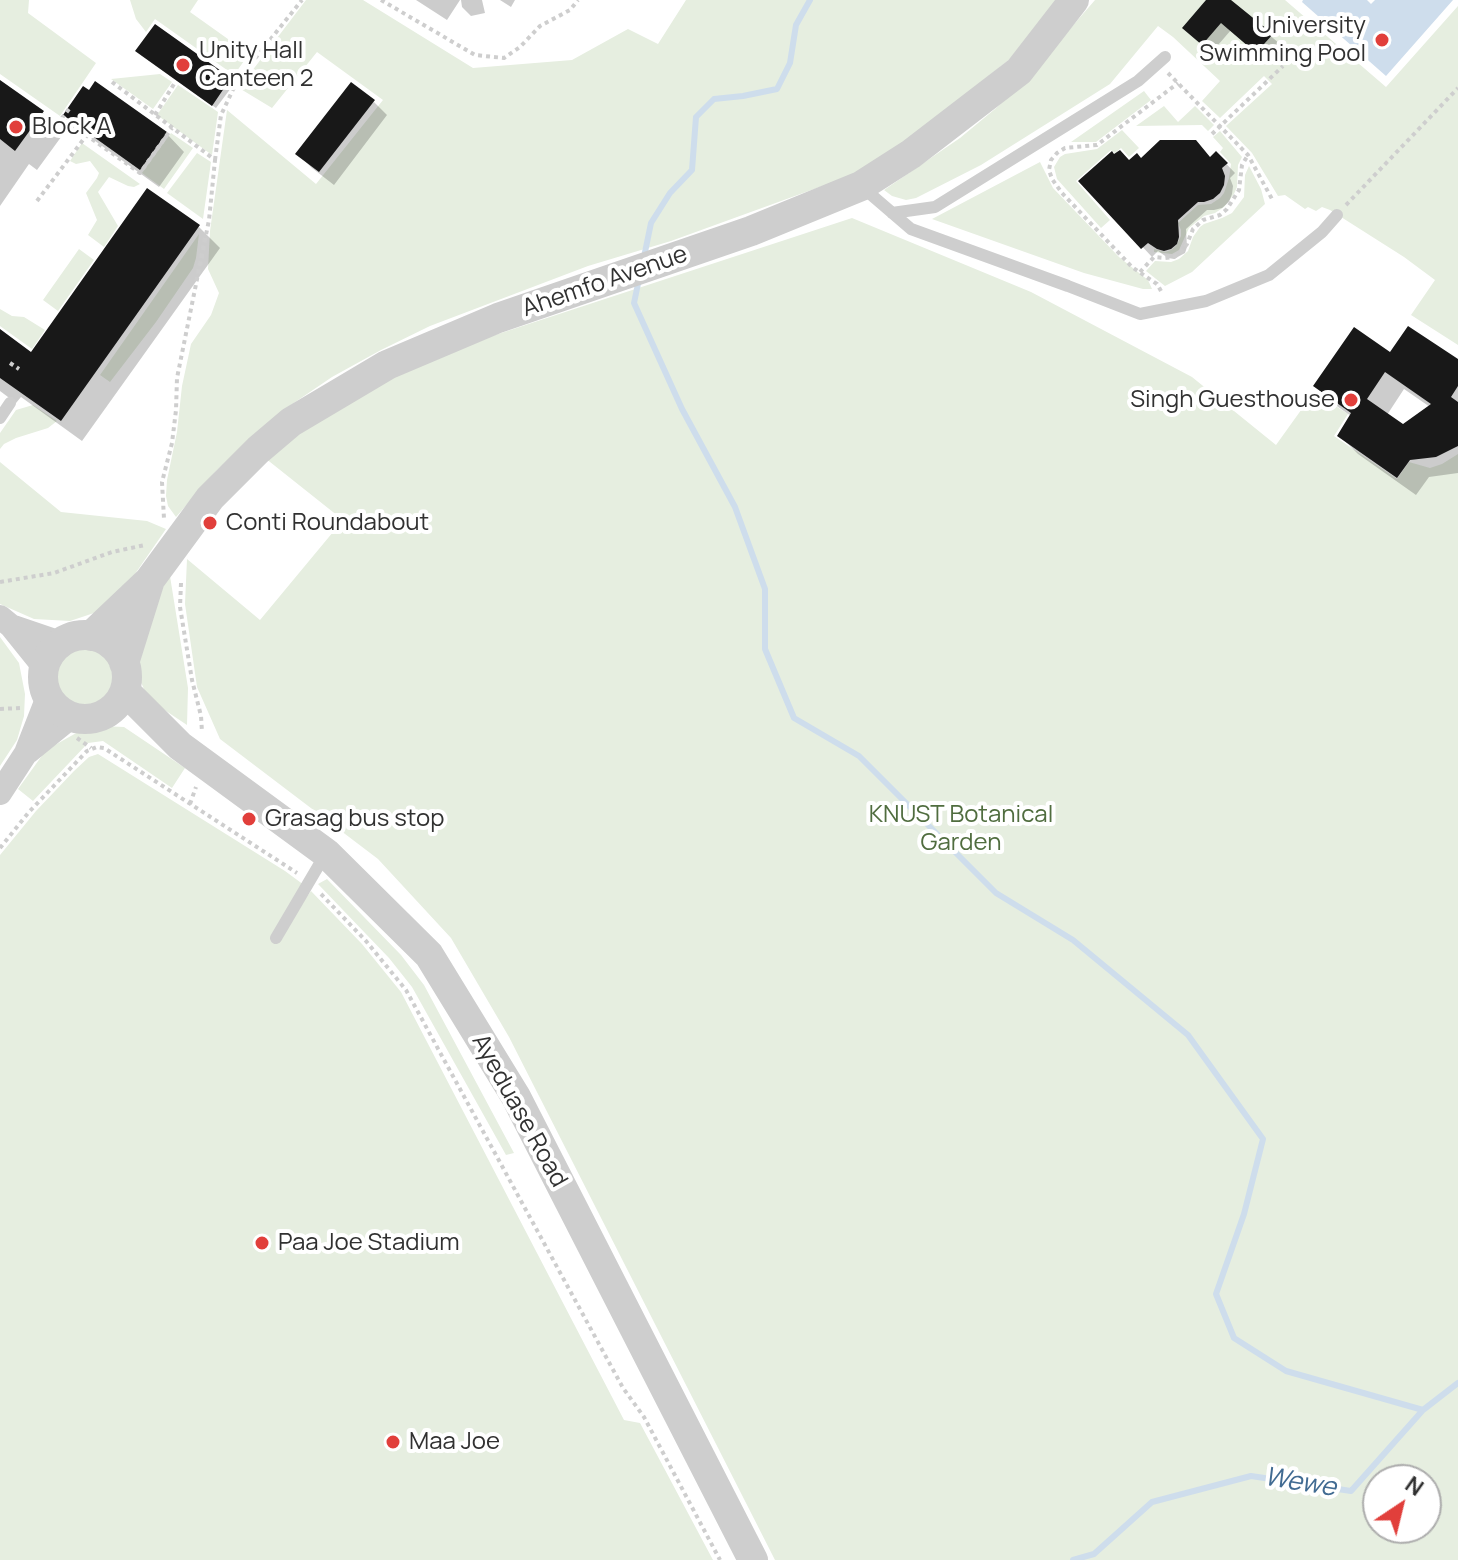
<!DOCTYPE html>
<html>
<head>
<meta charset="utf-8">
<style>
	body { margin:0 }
	#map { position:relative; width:1458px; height:1560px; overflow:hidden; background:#fff; font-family:Manrope,sans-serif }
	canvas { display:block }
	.north { position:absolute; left:1362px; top:1464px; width:80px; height:80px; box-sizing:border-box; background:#fff; border:2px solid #adadad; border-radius:50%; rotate:35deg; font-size:22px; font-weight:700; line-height:32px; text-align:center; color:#313131 }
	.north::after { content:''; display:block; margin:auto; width:28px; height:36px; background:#e13f3b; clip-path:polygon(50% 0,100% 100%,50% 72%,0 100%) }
</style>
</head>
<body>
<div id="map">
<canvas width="1458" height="1560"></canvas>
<div class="north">N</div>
</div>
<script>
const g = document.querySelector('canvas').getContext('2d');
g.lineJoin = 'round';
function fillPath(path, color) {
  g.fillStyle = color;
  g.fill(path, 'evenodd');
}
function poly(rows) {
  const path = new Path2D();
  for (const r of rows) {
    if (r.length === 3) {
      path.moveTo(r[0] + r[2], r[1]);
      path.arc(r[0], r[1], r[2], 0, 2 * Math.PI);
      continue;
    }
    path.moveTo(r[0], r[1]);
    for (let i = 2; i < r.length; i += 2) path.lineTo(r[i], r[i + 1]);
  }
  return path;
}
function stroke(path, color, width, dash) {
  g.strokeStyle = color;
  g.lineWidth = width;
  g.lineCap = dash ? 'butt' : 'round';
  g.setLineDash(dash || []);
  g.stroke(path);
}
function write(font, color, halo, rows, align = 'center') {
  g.font = font + ' Manrope,sans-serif';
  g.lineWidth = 8;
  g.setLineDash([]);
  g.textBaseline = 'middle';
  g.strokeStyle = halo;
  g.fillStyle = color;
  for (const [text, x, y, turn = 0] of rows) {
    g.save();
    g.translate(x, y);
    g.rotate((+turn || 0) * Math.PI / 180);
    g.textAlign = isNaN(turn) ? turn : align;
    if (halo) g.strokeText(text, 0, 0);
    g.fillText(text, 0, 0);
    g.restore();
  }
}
fillPath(poly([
	[0,0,29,0,28,13,96,63,60,116,0,74],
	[130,0,198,0,190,12,249,54,234,75,155,19,146,32,136,19],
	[306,0,363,0,473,68,572,60,628,29,658,44,686,0,1057,0,1010,59,905,143,850,176,671,241,588,266,430,326,381,350,332,377,285,409,217,470,176,517,168,506,166,496,167,480,177,432,182,386,191,344,211,315,219,293,208,269,210,231,227,110,316,184,383,100,317,52,272,108,239,88],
	[1095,0,1285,0,1386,87,1458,6,1458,345,1411,315,1435,280,1404,257,1330,210,1322,207,1316,211,1308,207,1305,209,1285,195,1278,196,1252,153,1226,126,1272,84,1264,76,1220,118,1202,101,1220,81,1173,37,1158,26,1110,84,981,165,916,198,906,200,892,196,884,190,960,138,995,109,1025,81],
	[160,74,172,82,153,109,111,79],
	[178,85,218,112,212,155,157,115],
	[1144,91,1151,100,1096,142,1071,142],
	[1164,106,1178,122,1195,106,1214,125,1208,131,1202,125,1136,126],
	[1122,130,1139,148,1129,157,1121,148,1115,153,1111,150,1076,181,1110,220,1101,228,1057,179,1054,167,1060,157,1065,154,1097,149],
	[1220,131,1242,157,1238,165,1237,187,1234,194,1224,207,1215,213,1204,216,1189,228,1179,250,1172,254,1154,252,1154,249,1165,252,1171,250,1176,246,1181,236,1181,230,1178,223,1198,205,1211,204,1220,198,1224,193,1229,178,1231,164,1220,152,1223,148,1213,137],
	[171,133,193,148,164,189,142,173],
	[82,143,140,184,134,187,128,186,109,177,98,192,118,226,104,247,88,235,97,220,86,193,97,178,99,173,90,161,76,164,70,161],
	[197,153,211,162,203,219,167,193],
	[1040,162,1053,188,1119,257,1148,280,1152,289,1143,289,1084,273,932,219],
	[1249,166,1261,189,1265,204,1192,272,1165,286,1146,271,1155,261,1171,262,1179,259,1188,251,1193,237,1200,227,1204,224,1222,218,1232,213,1244,197,1245,175],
	[852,218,1031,292,1192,377,1276,445,1314,392,1348,414,1334,436,1397,479,1409,462,1430,468,1442,464,1458,454,1458,1560,775,1560,509,1037,451,938,378,859,220,739,197,687,185,604,187,559,260,620,343,520,265,458,320,416,431,356],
	[1378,1480,1426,1480,1426,1528,1378,1528],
	[199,234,196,258,193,268,156,322,110,382,100,375],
	[79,249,94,260,58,311,43,300],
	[0,309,12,316,24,317,45,330,32,349,0,326],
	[33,405,57,421,48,428,16,438,4,444,0,449,0,433,16,410],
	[0,462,61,512,147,521,166,529,126,587,97,612,70,621,34,619,0,604],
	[169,570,188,688,187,725,148,699,141,682,135,655],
	[0,637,19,663,25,694,24,716,17,740,0,766],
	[84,677,32],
	[102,726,124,727,185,768,172,788,103,741,88,743,33,801,18,789,46,750,78,732],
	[98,754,285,871,304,885,300,891,306,898,311,891,362,944,401,992,624,1420,640,1423,713,1560,0,1560,0,855,36,811,74,771,89,757],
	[327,879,401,955,424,985,514,1153,506,1155,412,987,389,958,318,884]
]), '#e6eee0');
fillPath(poly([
	[1303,0,1367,0,1371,4,1375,0,1453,0,1386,76,1302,2]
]), '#ceddec');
fillPath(poly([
	[416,0,460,0,447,20],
	[461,0,482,0,485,13,471,16,462,7],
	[500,0,515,0,511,7],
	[1209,0,1228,0,1280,44,1266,60,1231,30,1212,52,1194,37],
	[155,27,234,84,216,108,142,55],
	[0,82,42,112,64,133,37,170,29,164,0,206],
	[374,102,387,115,334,185,312,168,298,154],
	[65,115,166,133,184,152,159,187,84,133],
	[1216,153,1235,173,1230,178,1233,186,1232,194,1229,202,1222,208,1214,210,1207,210,1186,229,1187,247,1185,253,1174,259,1168,258,1158,251,1152,257,1081,181,1129,162,1141,160,1211,159],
	[199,227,220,248,82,441,21,397,16,403,0,391,0,331,32,354],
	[1391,355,1458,362,1458,473,1429,477,1416,495,1358,454,1339,435,1351,416,1334,404,1316,386],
	[1404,389,1430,407,1403,427,1387,415]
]), '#0003');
stroke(poly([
	[644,257,651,223,670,193,692,170,696,117,714,99,743,96,777,89,790,63,796,25,810,0],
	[639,279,634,303,682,409,735,507,765,589,765,649,794,718,859,756,996,893,1073,940,1188,1035,1263,1139,1244,1214,1216,1294,1234,1338,1286,1371,1423,1410],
	[1073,1560,1094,1554,1152,1502,1251,1476,1351,1491,1423,1410,1458,1383]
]), '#ceddec', 6);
fillPath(poly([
	[1206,0,1231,0,1273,34,1256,53,1221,23,1202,45,1182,28],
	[155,24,231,78,212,106,135,51],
	[0,80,44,111,15,151,0,139],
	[95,81,167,132,140,170,63,115,83,86,89,90],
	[351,82,375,100,319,172,295,154],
	[1160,140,1196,140,1210,157,1216,151,1228,163,1222,168,1225,176,1224,185,1220,193,1213,199,1204,202,1198,202,1178,220,1179,237,1177,244,1171,249,1164,251,1157,249,1148,243,1141,249,1078,181,1112,151,1114,154,1120,150,1129,160,1137,153,1141,158],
	[147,188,200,225,61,421,0,378,0,329,31,352],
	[1408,326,1458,359,1458,386,1451,397,1458,402,1458,446,1436,457,1410,460,1397,478,1337,436,1351,413,1313,386,1354,327,1390,352],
	[1385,372,1431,404,1403,424,1367,399]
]), '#181818');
stroke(poly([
	[381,0,475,55,504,58,520,47,540,26,570,10,578,0],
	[1168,73,1248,155,1272,199],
	[112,82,215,160,209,220,177,378,176,410,172,443,162,482,164,519],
	[69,109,62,118,140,173,172,128],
	[155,115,174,84],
	[1212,134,1283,66],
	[215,160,221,115,237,81,302,0],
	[37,201,86,136],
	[1346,205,1458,88],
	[1140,272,1154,257,1165,258,1174,257,1181,252,1187,244,1193,229,1203,220,1220,215,1227,209,1239,190,1242,165,1248,155],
	[1161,291,1157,284,1132,267,1062,193,1052,179,1049,170,1051,160,1057,153,1065,148,1097,145,1178,83],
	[10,363,19,369],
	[0,582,54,573,112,552,145,545],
	[181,583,180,607,192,680,201,716,202,732],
	[0,709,20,708],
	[77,738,91,748],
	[190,804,196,787],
	[0,848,29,812,87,751,97,747,104,748,297,873],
	[321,894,366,941,406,990,623,1388,644,1417,720,1560]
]), '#cecece', 4, [4, 4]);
stroke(poly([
	[861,186,911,229,1068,286,1140,314,1206,301,1269,275,1322,232,1337,215],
	[892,213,935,207,1138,81,1165,57],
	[0,418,10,403],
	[276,938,326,853]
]), '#cecece', 12);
stroke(poly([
	[0,617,11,626,44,667],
	[11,626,61,643],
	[28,752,71,717],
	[0,793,26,753,48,697]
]), '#cecece', 24);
stroke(poly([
	[85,677,42],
	[91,636,149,581,210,498,258,450,291,422,387,365,498,318,751,231,861,186,911,154,1019,71,1074,0],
	[124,663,149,583],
	[125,691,180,746,326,853,429,955,516,1097,753,1560]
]), '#cecece', 30);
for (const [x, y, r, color] of [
	[1382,40,8,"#e13f3b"],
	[183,65,8,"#e13f3b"],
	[16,127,8,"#e13f3b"],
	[1351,400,8,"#e13f3b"],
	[210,523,8,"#e13f3b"],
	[249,819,8,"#e13f3b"],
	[262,1243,8,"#e13f3b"],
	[393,1442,8,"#e13f3b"]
]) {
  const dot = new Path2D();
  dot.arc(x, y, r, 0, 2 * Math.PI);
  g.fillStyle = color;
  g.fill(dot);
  stroke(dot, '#fff', 3);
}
write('24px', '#313131', '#fff', [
	["University",1366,26,"right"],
	["Swimming Pool",1366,54,"right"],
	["Unity Hall",199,51],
	["Canteen 2",199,79],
	["Block A",32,127],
	["Singh Guesthouse",1335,400,"right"],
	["Conti Roundabout",226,523],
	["Grasag bus stop",265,819],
	["Paa Joe Stadium",278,1243],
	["Maa Joe",409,1442]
], 'left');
write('24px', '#313131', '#fff', [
	["Ahemfo Avenue",605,282,-19],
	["Ayeduase Road",519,1111,61]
]);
write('24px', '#506d3f', '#fff', [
	["KNUST Botanical",961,815],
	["Garden",961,843]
]);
write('italic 26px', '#416b92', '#fff', [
	["Wewe",1300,1483,9]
]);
</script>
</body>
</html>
